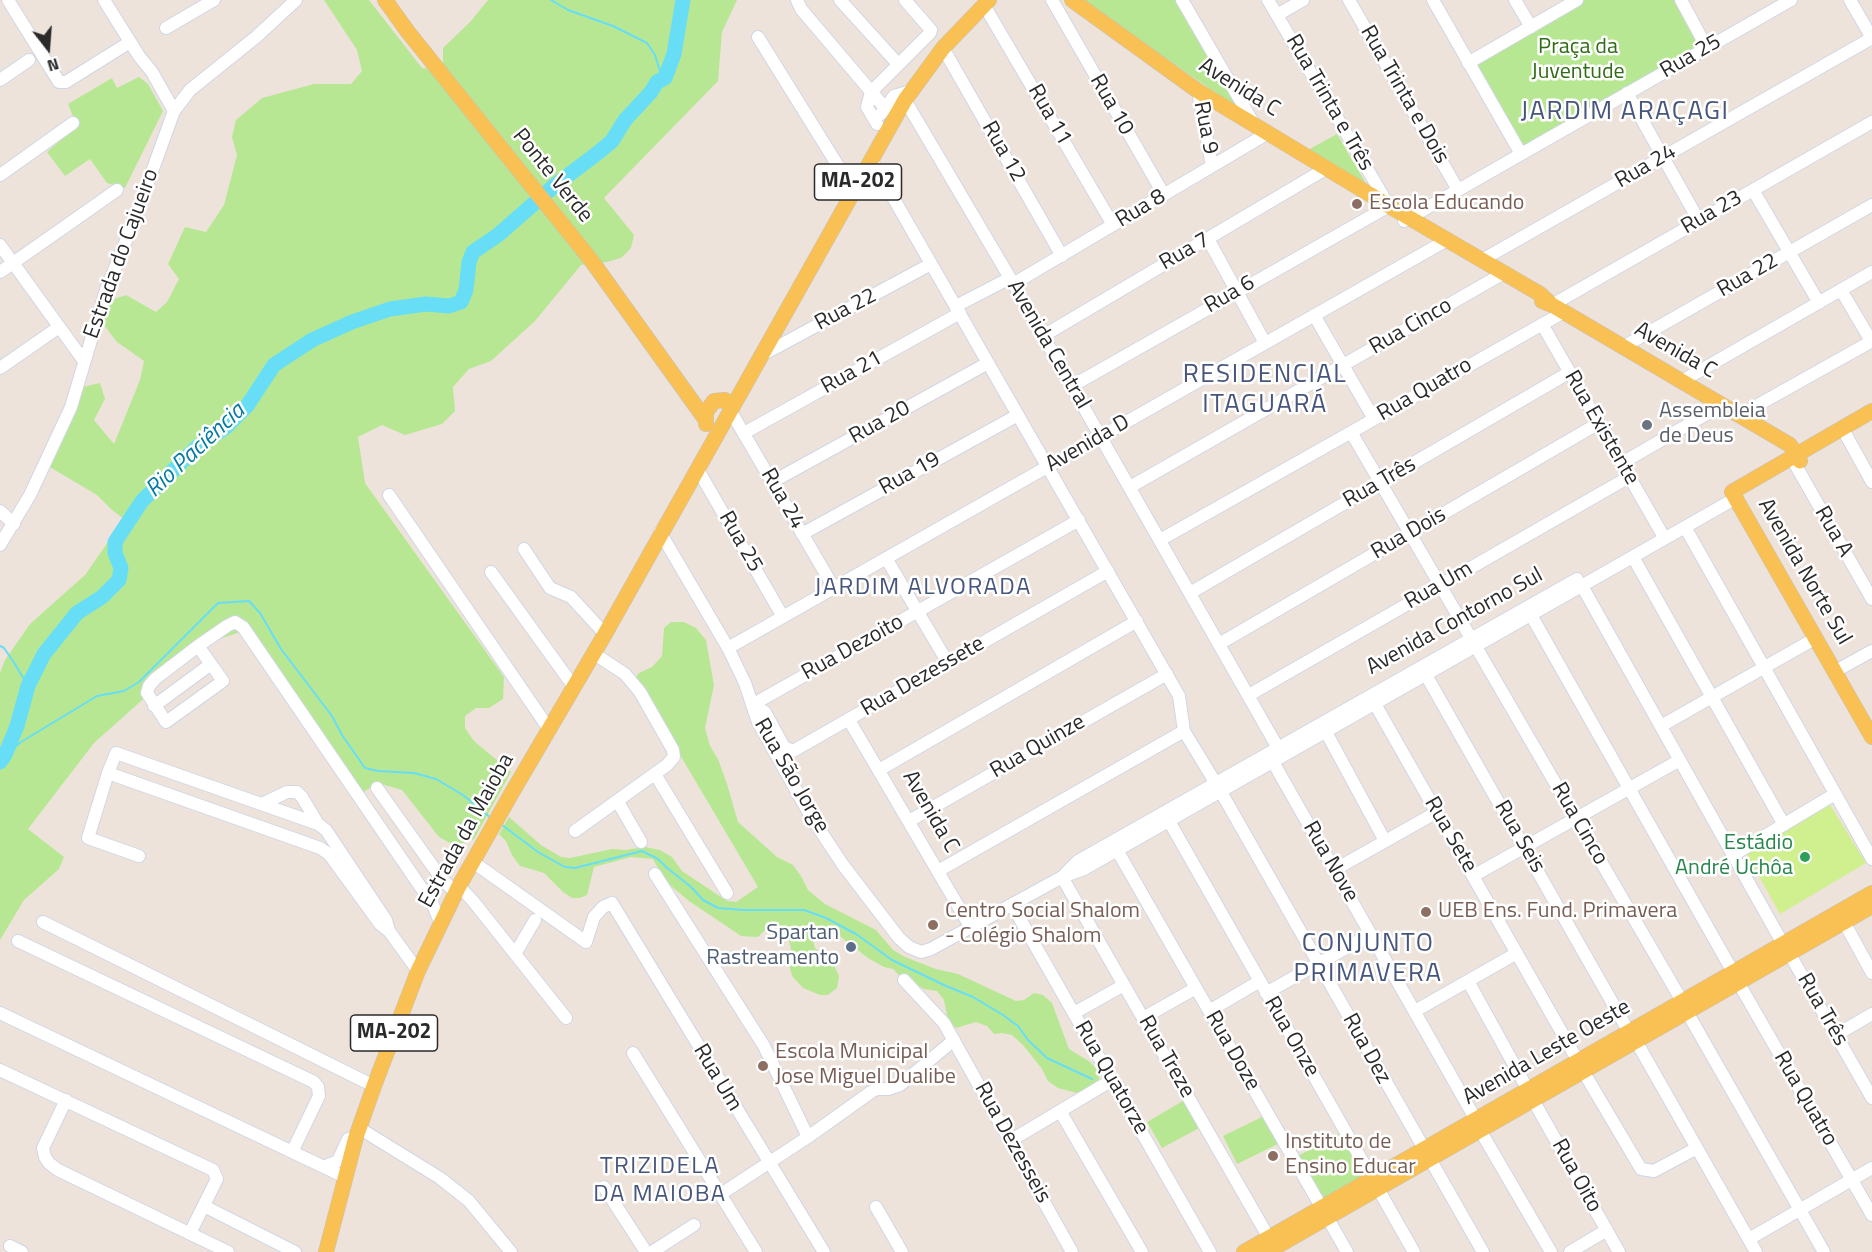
<!DOCTYPE html>
<html>
<head>
<meta charset="utf-8">
<style>
	body { margin:0 }
	#map { position:relative; width:1872px; height:1252px; overflow:hidden; background:#ede3db; font-family:"Titillium Web",sans-serif }
	canvas { display:block }
	.north { position:absolute; left:18px; top:18px; width:60px; height:60px; -webkit-text-stroke:4px #fff; paint-order:stroke; rotate:163deg; font-size:16px; font-weight:700; line-height:24px; text-align:center; color:#2a2a2a }
	.north::after { content:''; display:block; margin:auto; width:21px; height:27px; background:#2a2a2a; clip-path:polygon(50% 0,100% 100%,50% 72%,0 100%) }
</style>
</head>
<body>
<div id="map">
<canvas width="1872" height="1252"></canvas>
<div class="north">N</div>
</div>
<script>
const g = document.querySelector('canvas').getContext('2d');
g.lineJoin = 'round';
function fillPath(path, color) {
  g.fillStyle = color;
  g.fill(path, 'evenodd');
}
function poly(rows) {
  const path = new Path2D();
  for (const r of rows) {
    path.moveTo(r[0], r[1]);
    for (let i = 2; i < r.length; i += 2) path.lineTo(r[i], r[i + 1]);
  }
  return path;
}
function stroke(path, color, width, dash) {
  g.strokeStyle = color;
  g.lineWidth = width;
  g.lineCap = dash ? 'butt' : 'round';
  g.setLineDash(dash || []);
  g.stroke(path);
}
function write(font, color, halo, rows, align = 'center') {
  g.font = font + ' "Titillium Web",sans-serif';
  g.lineWidth = 5;
  g.setLineDash([]);
  g.textBaseline = 'middle';
  g.strokeStyle = halo;
  g.fillStyle = color;
  for (const [text, x, y, turn = 0] of rows) {
    g.save();
    g.translate(x, y);
    g.rotate((+turn || 0) * Math.PI / 180);
    g.textAlign = isNaN(turn) ? turn : align;
    if (halo) g.strokeText(text, 0, 0);
    g.fillText(text, 0, 0);
    g.restore();
  }
}
fillPath(poly([
	[324,0,369,0,422,68,440,70,443,64,443,48,470,22,488,0,737,0,722,32,718,81,604,198,634,235,631,248,621,258,607,262,581,265,535,321,491,361,469,369,453,387,455,411,442,424,405,435,382,425,358,437,365,483,504,677,503,699,489,708,476,708,465,716,465,728,474,741,511,772,474,839,463,843,450,843,439,837,402,790,378,783,362,793,249,629,205,644,94,743,28,829,64,857,59,869,24,900,0,940,0,673,5,660,30,624,85,575,124,519,112,510,97,495,48,466,83,387,100,383,105,399,94,420,114,444,140,380,144,361,117,342,103,324,106,302,126,295,156,312,167,302,179,279,168,264,185,227,206,232,224,205,237,155,232,137,236,120,262,98,314,84,351,84,362,71,357,50],
	[1082,0,1175,0,1239,109],
	[1577,0,1681,0,1707,48,1521,154,1468,63],
	[139,77,148,84,163,111,125,188,107,183,90,159,65,176,47,152,77,126,68,104,112,78,117,88],
	[1337,134,1368,187,1306,151],
	[671,622,684,622,696,628,706,640,714,685,705,728,710,746,718,759,727,784,738,822,777,857,793,865,801,876,808,890,825,904,876,930,893,950,905,957,936,969,958,974,1016,1001,1024,1000,1034,993,1043,995,1052,1003,1069,1049,1090,1062,1098,1071,1100,1083,1077,1093,1058,1088,1048,1081,1042,1069,1023,1045,1012,1035,1002,1033,994,1034,987,1026,976,1022,956,1028,948,1020,944,1000,937,991,924,989,904,980,893,969,884,967,868,958,837,934,828,930,816,933,813,941,815,948,834,965,839,976,837,988,828,995,820,995,803,988,792,976,788,961,791,949,786,928,775,926,764,931,758,937,741,936,689,901,665,881,653,859,631,857,594,867,587,895,580,898,572,898,563,892,544,873,520,866,512,855,506,841,499,834,509,817,541,845,561,857,570,858,612,849,625,850,645,847,660,850,672,857,682,871,727,901,736,902,758,887,637,682,636,677,639,673,652,667,662,656,664,628],
	[1188,1098,1203,1126,1162,1148,1147,1122],
	[1268,1114,1282,1142,1237,1164,1223,1136],
	[1342,1132,1367,1176,1324,1202,1298,1156]
]), '#b8e794');
fillPath(poly([
	[1829,803,1866,863,1780,914,1745,851]
]), '#d0ef8e');
stroke(poly([
	[551,0,568,10,613,26,647,43,655,55,660,71,657,82],
	[0,646,4,648,13,661,28,686],
	[5,755,21,742,97,696,124,691,139,682,218,603,249,601,260,613,281,649,332,716,342,735,365,768,378,771,414,773,436,779,463,795,492,819],
	[502,825,538,852,565,867,575,868,642,851,658,859,666,867,691,887,703,900,718,908,743,910,804,910,826,918,856,934,892,960,946,986,973,997,1003,1015,1018,1026,1028,1040,1047,1058,1092,1079]
]), '#67def5', 2);
stroke(poly([
	[0,762,5,755,17,726,28,686,44,654,77,613,102,597,119,580,121,568,115,553,115,542,142,501,197,447,226,427,247,406,274,365,312,340,352,322,390,309,426,304,449,306,461,302,466,290,469,262,473,252,498,235,554,186,599,152,612,141,625,120,651,92,657,82,665,78,674,54,683,0]
]), '#67def5', 15);
const minor = poly([
	[8,0,59,82,66,82,130,42],
	[104,0,139,56,152,72,174,111],
	[797,0,801,9,885,108],
	[840,0,898,64],
	[1052,0,1164,195],
	[1182,0,1254,124],
	[1349,0,1458,190],
	[1433,0,1521,154],
	[1515,0,1531,27],
	[1681,0,1707,48],
	[1850,0,1872,38],
	[984,5,1113,225],
	[1277,15,1303,0],
	[166,28,214,0],
	[758,37,853,190],
	[943,48,1062,256],
	[1468,63,1577,0],
	[0,80,29,60],
	[1198,91,1212,166],
	[1627,93,1699,221],
	[905,100,1010,278,1278,748],
	[881,114,894,96,911,91],
	[877,124,867,107,871,92,930,33,931,30,905,0],
	[871,159,1179,696,1184,731,1221,792,1483,1252],
	[0,175,73,123],
	[1753,190,1819,303],
	[1404,221,1791,0],
	[1208,239,1265,343],
	[0,245,84,361],
	[1482,260,1872,38],
	[0,272,117,190],
	[1013,284,1268,133],
	[1841,290,1871,341],
	[1552,305,1872,122],
	[956,306,1010,278],
	[1314,315,1374,419],
	[1542,324,1661,532],
	[1043,336,1327,168],
	[1623,347,1872,205],
	[762,355,931,264],
	[0,368,59,327],
	[1682,381,1872,272],
	[1072,386,1389,206,1268,0],
	[730,410,834,588],
	[1740,415,1872,341],
	[1351,432,1682,1001],
	[744,433,960,313],
	[1846,435,1872,482],
	[1622,463,1722,405],
	[1795,464,1872,599],
	[697,468,783,617],
	[772,482,988,363],
	[1130,487,1504,273],
	[389,495,549,729],
	[0,511,14,524],
	[1685,527,1872,859],
	[660,532,728,648,745,683,758,722,810,815,843,865,899,938,909,947,921,952,931,949,1062,877,1084,869,1736,498],
	[802,534,1018,415],
	[1160,540,1564,312],
	[0,545,30,495,71,407,106,290,134,221,174,111,190,90,256,37,296,0],
	[524,549,550,588,571,597,605,634],
	[1633,557,1784,825],
	[886,558,948,663],
	[491,572,574,687],
	[1582,586,1783,944],
	[1190,593,1570,372],
	[1531,615,1733,972],
	[1219,644,1599,423],
	[198,646,223,681,166,722,147,693,149,686,155,679,198,646,227,626,235,622,243,627,433,905,441,924],
	[728,648,1447,240],
	[1841,668,1872,651],
	[1426,675,1629,1032],
	[1249,695,1629,477],
	[1375,704,1578,1061],
	[752,705,765,712,784,747,793,751,1108,571],
	[752,705,1079,520],
	[154,706,211,664],
	[849,720,971,928],
	[1661,726,1816,638],
	[1326,732,1385,841],
	[1273,762,1476,1120],
	[879,770,1137,621],
	[108,773,88,838,139,856],
	[655,774,727,893],
	[377,788,441,878,456,893],
	[618,802,641,842],
	[264,803,287,792,297,792,302,797,318,824],
	[909,821,1167,674],
	[1169,821,1414,1252],
	[575,831,667,765,674,757,673,750,640,692,625,674,593,653],
	[1117,850,1347,1252],
	[1733,855,1835,794],
	[473,862,586,942,594,917,603,907,612,903,824,1252],
	[1334,870,1437,812],
	[938,871,1184,731],
	[655,874,764,1046,808,1137],
	[1065,874,1078,861,1577,579],
	[1473,876,1680,760],
	[1062,877,1269,1238],
	[459,886,473,901,566,1018],
	[1012,905,1210,1252],
	[43,922,374,1086],
	[1844,922,1872,973],
	[389,931,386,920,326,830,318,824,116,753,108,773,320,848,329,854,380,924,389,931,418,971],
	[18,941,314,1082,318,1087,319,1096,293,1150],
	[1789,953,1872,1098],
	[515,954,535,920],
	[904,980,944,1023,1072,1252],
	[1468,981,1528,1090],
	[1738,982,1872,1215],
	[1266,993,1371,934],
	[1209,1011,1260,981],
	[1415,1011,1517,953],
	[1687,1012,1824,1252],
	[0,1013,345,1177],
	[1074,1013,1124,985],
	[1143,1018,1196,988],
	[1836,1035,1872,1014],
	[1636,1041,1756,1252],
	[633,1053,756,1252],
	[0,1070,213,1170,217,1179,190,1233],
	[1583,1071,1641,1169,1654,1171,1697,1148],
	[66,1100,43,1148,45,1157,49,1163,58,1170,228,1252],
	[1533,1100,1619,1252],
	[1060,1111,1142,1252],
	[359,1128,440,1178,469,1201,511,1252],
	[1480,1130,1551,1252],
	[1010,1141,1112,1080],
	[325,1166,338,1161,348,1139,356,1137],
	[604,1187,646,1252],
	[721,1194,808,1137,871,1092,877,1089,888,1089,900,1085,954,1040],
	[204,1206,295,1252],
	[876,1207,902,1252],
	[1749,1239,1872,1168],
	[10,1246,22,1252],
	[652,1252,694,1225],
	[1570,1252,1607,1230]
]);
const major = poly([
	[385,0,408,32,591,260,705,419],
	[1072,0,1198,91,1389,206,1540,294,1552,305],
	[1542,301,1552,305,1790,445,1800,461],
	[1872,411,1732,492,1872,737],
	[706,424,706,412,714,401,725,400,732,406],
	[326,1252,356,1137,374,1086,418,971,459,886,510,796,605,634,905,100,943,48,989,0],
	[1244,1252,1872,893],
	[1267,1252,1872,906]
]);
stroke(minor, '#d0d6e4', 14);
stroke(major, '#c3c3c3', 16);
stroke(minor, '#fff', 12);
stroke(major, '#f9c154', 15);
for (const [x, y, r, color] of [
	[1357,204,6,"#8d6e63"],
	[1647,425,6,"#6b7280"],
	[1805,857,6,"#2e9e5b"],
	[1426,912,6,"#8d6e63"],
	[933,925,6,"#8d6e63"],
	[851,947,6,"#5c6f8a"],
	[763,1066,6,"#8d6e63"],
	[1273,1156,6,"#8d6e63"]
]) {
  const dot = new Path2D();
  dot.arc(x, y, r, 0, 2 * Math.PI);
  g.fillStyle = color;
  g.fill(dot);
  stroke(dot, '#fff', 2);
}
for (const [x, y, w] of [
	[858,182,87],
	[394,1033,87]
]) {
  const box = new Path2D();
  box.roundRect(x - w / 2, y - 18, w, 36, 4.5);
  g.fillStyle = '#fff';
  g.fill(box);
  stroke(box, '#2a2a2a', 1.5);
}
write('bold 21px', '#2a2a2a', null, [
	["MA-202",858,182],
	["MA-202",394,1033]
]);
write('22px', '#306b16', '#fff', [
	["Praça da",1578,48],
	["Juventude",1578,73]
]);
write('22px', '#2a2a2a', '#fff', [
	["Rua 25",1691,57,-30],
	["Avenida C",1239,88,32],
	["Rua Trinta e Dois",1404,95,60],
	["Rua Trinta e Três",1329,103,60],
	["Rua 10",1111,105,60],
	["Rua 11",1049,115,60],
	["Rua 9",1205,128,79],
	["Rua 12",1003,152,60],
	["Rua 24",1646,167,-30],
	["Ponte Verde",552,176,51],
	["Rua 8",1141,209,-31],
	["Rua 23",1712,213,-30],
	["Rua 7",1185,252,-30],
	["Estrada do Cajueiro",122,254,-70],
	["Rua 22",1748,276,-30],
	["Rua 6",1230,295,-30],
	["Rua 22",846,310,-28],
	["Rua Cinco",1411,327,-30],
	["Avenida Central",1048,345,60],
	["Avenida C",1675,351,30],
	["Rua 21",852,373,-29],
	["Rua Quatro",1425,390,-30],
	["Rua 20",880,423,-29],
	["Rua Existente",1601,428,60],
	["Avenida D",1088,444,-30],
	["Rua 19",910,474,-29],
	["Rua Três",1380,483,-30],
	["Rua 24",782,499,60],
	["Rua A",1833,532,60],
	["Rua Dois",1409,534,-30],
	["Rua 25",740,542,60],
	["Avenida Norte Sul",1804,572,60],
	["Rua Um",1439,586,-30],
	["Avenida Contorno Sul",1455,622,-29],
	["Rua Dezoito",853,648,-29],
	["Rua Dezessete",923,677,-30],
	["Rua Quinze",1038,747,-30],
	["Rua São Jorge",791,776,60],
	["Avenida C",930,812,60],
	["Rua Cinco",1579,824,60],
	["Estrada da Maioba",467,831,-61],
	["Rua Sete",1450,835,60],
	["Rua Seis",1519,837,60],
	["Rua Nove",1330,862,60],
	["Rua Três",1822,1010,60],
	["Rua Onze",1291,1037,60],
	["Rua Dez",1366,1049,61],
	["Rua Doze",1232,1051,60],
	["Avenida Leste Oeste",1547,1053,-30],
	["Rua Treze",1166,1057,60],
	["Rua Um",717,1078,59],
	["Rua Quatorze",1111,1078,60],
	["Rua Quatro",1805,1099,60],
	["Rua Dezesseis",1012,1143,61],
	["Rua Oito",1576,1176,61]
]);
write('22px', '#785e54', '#fff', [
	["Escola Educando",1369,204],
	["Centro Social Shalom",945,912],
	["- Colégio Shalom",945,937],
	["UEB Ens. Fund. Primavera",1438,912],
	["Escola Municipal",775,1053],
	["Jose Miguel Dualibe",775,1078],
	["Instituto de",1285,1143],
	["Ensino Educar",1285,1168]
], 'left');
write('22px', '#5b616d', '#fff', [
	["Assembleia",1659,412],
	["de Deus",1659,437]
], 'left');
write('22px', '#27864d', '#fff', [
	["Estádio",1793,844],
	["André Uchôa",1793,869]
], 'right');
write('22px', '#4e5e75', '#fff', [
	["Spartan",839,934],
	["Rastreamento",839,959]
], 'right');
write('italic 24px', '#067ca2', '#fff', [
	["Rio Paciência",196,451,-43]
]);
g.letterSpacing = '1.5px';
write('24px', '#47567d', '#fff', [
	["JARDIM ALVORADA",923,588],
	["TRIZIDELA",660,1167],
	["DA MAIOBA",660,1195]
]);
g.letterSpacing = '0px';
g.letterSpacing = '1.5px';
write('26px', '#47567d', '#fff', [
	["JARDIM ARAÇAGI",1625,113],
	["RESIDENCIAL",1265,376],
	["ITAGUARÁ",1265,406],
	["CONJUNTO",1368,945],
	["PRIMAVERA",1368,975]
]);
g.letterSpacing = '0px';
</script>
</body>
</html>
